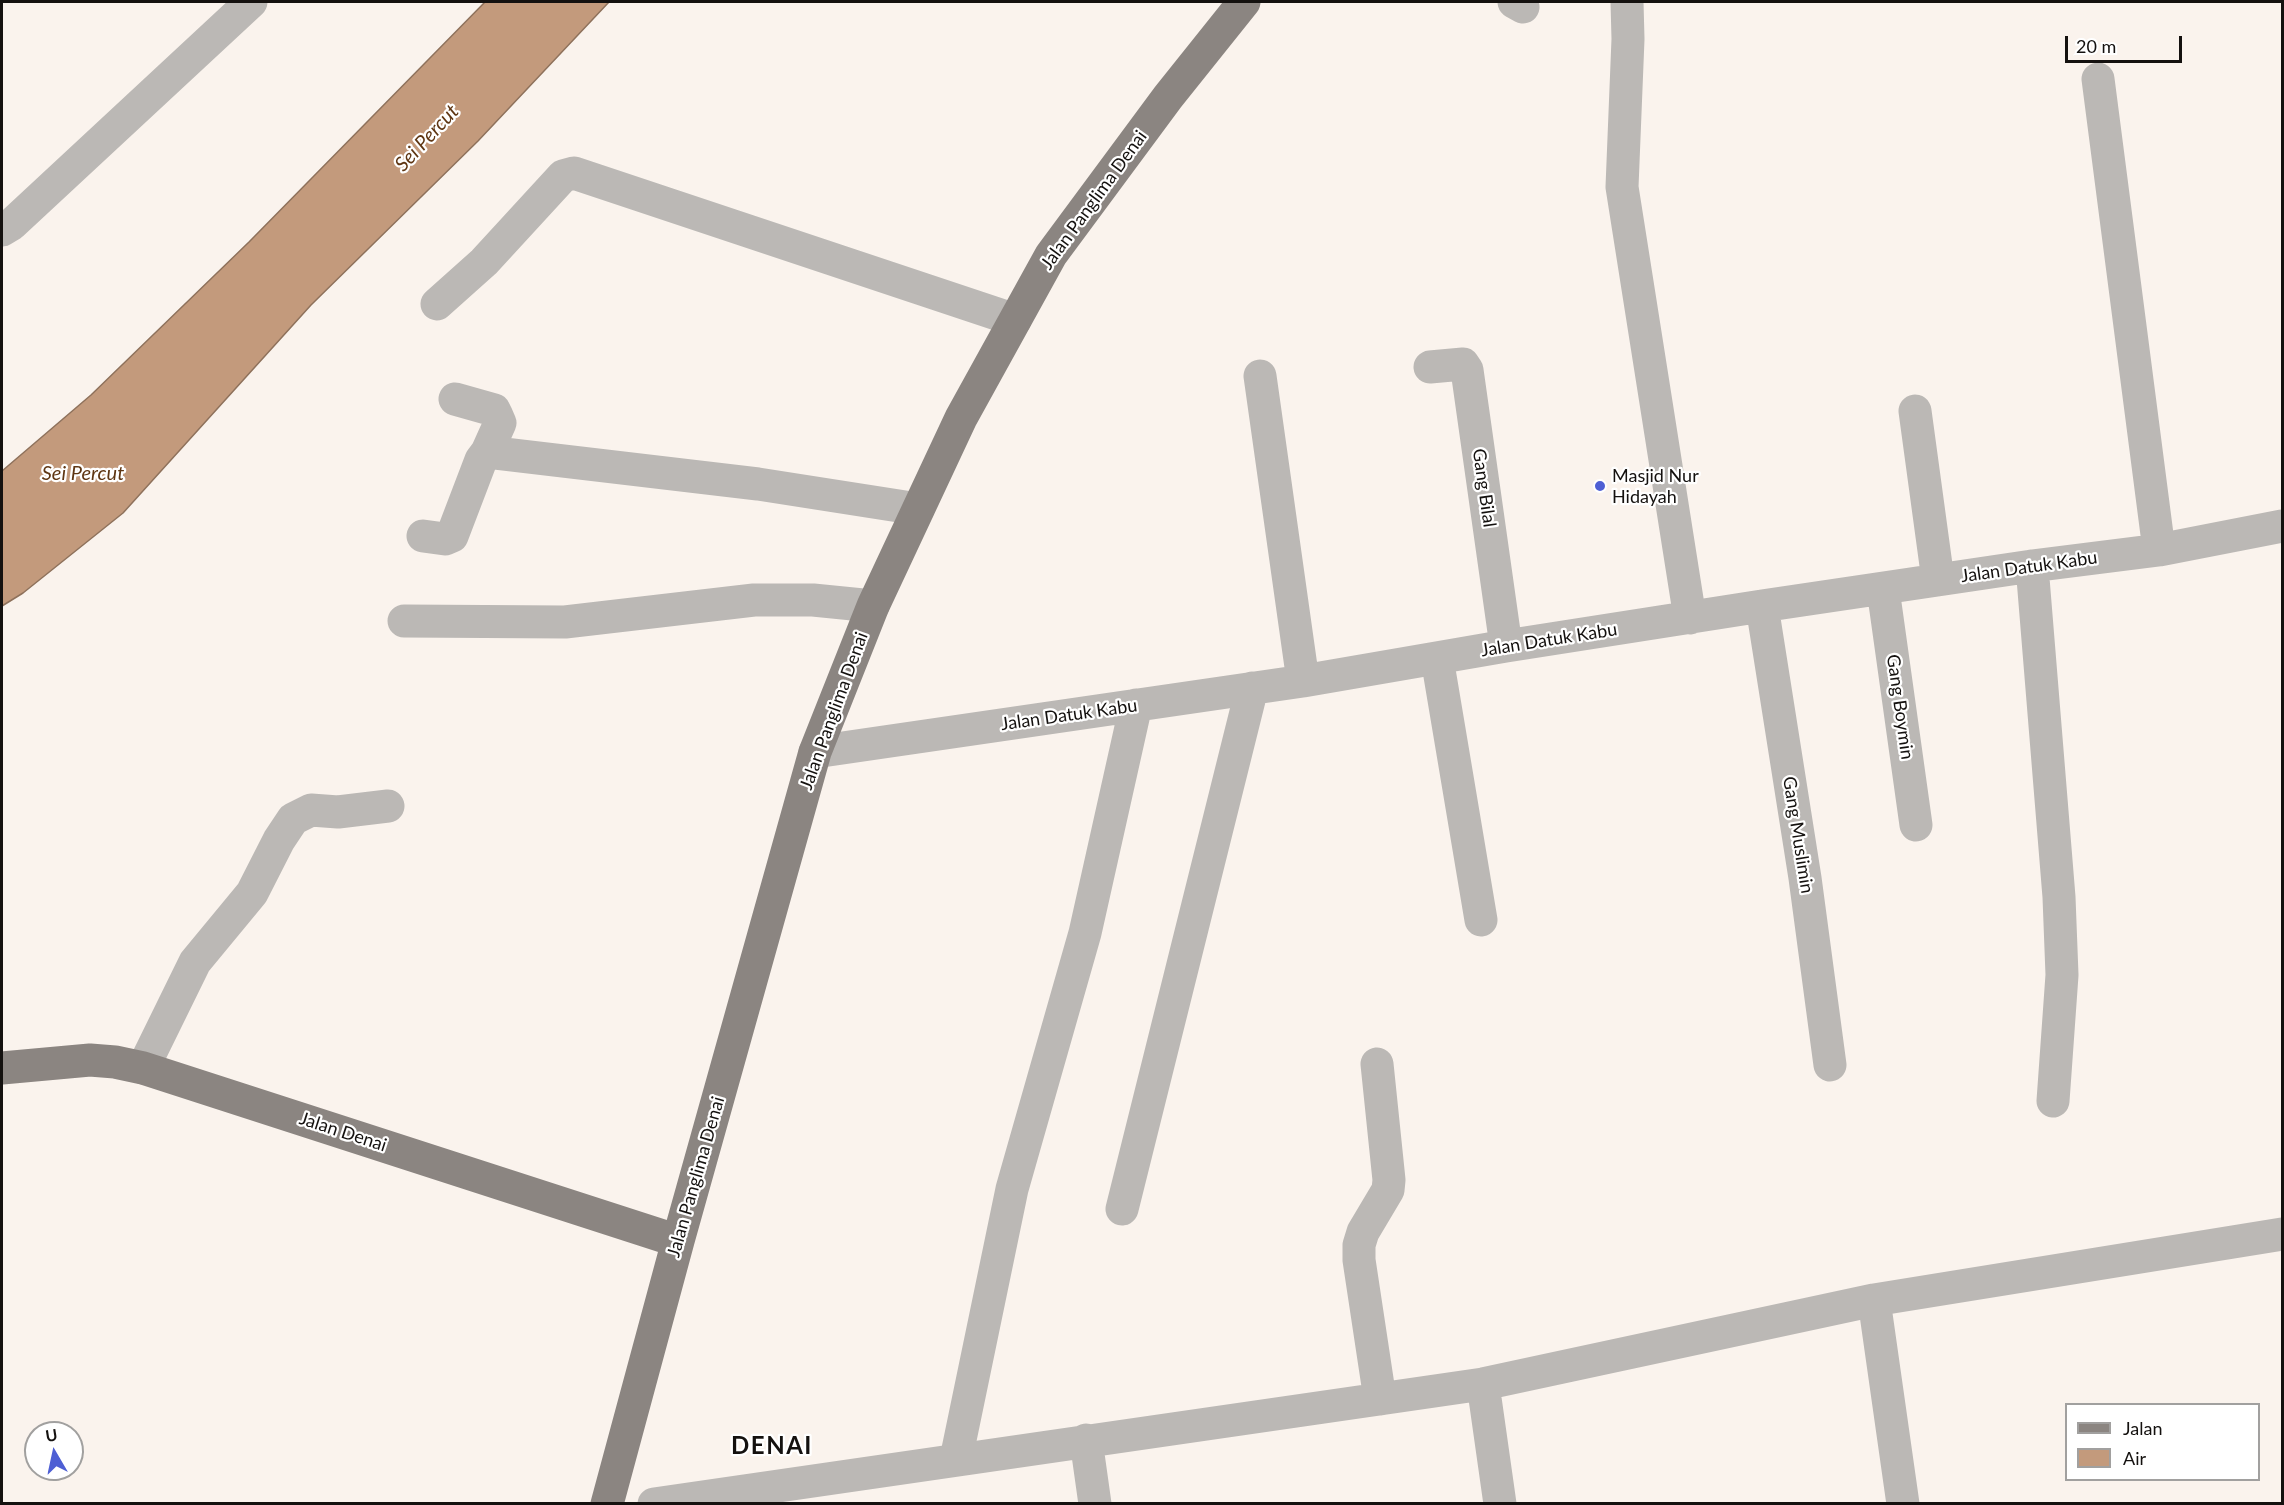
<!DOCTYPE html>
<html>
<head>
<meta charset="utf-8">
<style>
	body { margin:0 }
	#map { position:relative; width:2284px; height:1505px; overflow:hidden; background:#faf3ed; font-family:Lato,sans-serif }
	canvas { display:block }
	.frame { position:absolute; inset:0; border:3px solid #14110f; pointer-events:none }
	.legend { position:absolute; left:2065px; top:1403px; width:195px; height:78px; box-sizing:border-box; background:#fff; border:2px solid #a1a09f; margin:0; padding:8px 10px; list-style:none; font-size:18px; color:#14110f }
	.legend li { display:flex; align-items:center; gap:12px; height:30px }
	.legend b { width:30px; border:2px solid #a1a09f }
	.north { position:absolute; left:24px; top:1421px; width:60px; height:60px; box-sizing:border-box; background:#fff; border:2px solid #a1a09f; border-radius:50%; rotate:351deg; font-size:16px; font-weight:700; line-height:24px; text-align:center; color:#14110f }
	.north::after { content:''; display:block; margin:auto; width:21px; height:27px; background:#4e5fd4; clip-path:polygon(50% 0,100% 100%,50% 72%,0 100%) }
	.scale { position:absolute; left:2065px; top:36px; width:117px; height:27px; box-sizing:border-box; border:3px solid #14110f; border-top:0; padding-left:8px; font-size:18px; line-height:21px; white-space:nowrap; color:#14110f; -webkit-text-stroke:4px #fff; paint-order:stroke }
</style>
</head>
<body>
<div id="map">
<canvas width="2284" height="1505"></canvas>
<div class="frame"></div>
<ul class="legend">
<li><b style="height:8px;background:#8b8581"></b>Jalan</li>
<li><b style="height:16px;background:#c39a7c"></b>Air</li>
</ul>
<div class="north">U</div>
<div class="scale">20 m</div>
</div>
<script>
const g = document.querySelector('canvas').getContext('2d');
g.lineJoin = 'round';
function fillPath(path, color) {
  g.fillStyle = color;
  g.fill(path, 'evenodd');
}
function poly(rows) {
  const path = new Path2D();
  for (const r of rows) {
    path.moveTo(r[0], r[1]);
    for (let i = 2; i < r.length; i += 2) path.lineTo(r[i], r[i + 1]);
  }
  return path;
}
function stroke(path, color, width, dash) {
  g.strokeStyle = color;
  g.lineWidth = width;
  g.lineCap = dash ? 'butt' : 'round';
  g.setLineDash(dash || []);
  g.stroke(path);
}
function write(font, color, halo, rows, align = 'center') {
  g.font = font + ' Lato,sans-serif';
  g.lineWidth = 4.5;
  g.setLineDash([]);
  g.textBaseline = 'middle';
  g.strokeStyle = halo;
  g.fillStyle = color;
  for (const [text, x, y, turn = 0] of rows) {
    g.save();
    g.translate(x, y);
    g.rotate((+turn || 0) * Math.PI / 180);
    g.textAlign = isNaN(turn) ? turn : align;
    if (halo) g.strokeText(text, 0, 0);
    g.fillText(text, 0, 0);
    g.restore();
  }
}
const water = poly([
	[485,2,609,2,478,141,311,305,123,513,23,593,2,606,2,471,91,395,249,242,485,2]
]);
fillPath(water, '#c39a7c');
stroke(water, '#8e715b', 1.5);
stroke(poly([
	[1514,2,1523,7],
	[1627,2,1628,39,1622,187,1690,618],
	[2098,79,2159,550],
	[2,230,12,224,251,2],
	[437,304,484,262,563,176,574,173,1015,320],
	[1430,367,1463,364,1467,370,1506,646],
	[1260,376,1303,681],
	[455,399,494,410,497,416,500,423,487,452,758,484,918,509],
	[1915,411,1938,580],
	[423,536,445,539,452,536,481,460,487,452],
	[2032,566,2059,897,2062,975,2053,1101],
	[1883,589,1916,825],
	[1762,606,1805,878,1830,1065],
	[404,621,565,622,754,600,813,600,873,606],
	[1437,658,1481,920],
	[815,752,1303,681,1506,646,1762,606,2032,566,2159,550,2282,526],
	[1377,1064,1389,1180,1388,1190,1363,1232,1359,1245,1359,1260,1380,1399],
	[143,1068,195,962,252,893,279,840,293,819,311,810,338,812,388,806],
	[1122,1209,1252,688],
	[1874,1300,1903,1504],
	[1483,1384,1500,1504],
	[1086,1440,1095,1504],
	[956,1459,1012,1189,1085,933,1136,705],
	[654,1504,1483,1384,1874,1300,2282,1234]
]), '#bbb8b5', 33);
stroke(poly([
	[2,1068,90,1060,115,1062,143,1068,678,1241],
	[607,1504,678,1241,815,752,873,606,961,418,1051,255,1168,97,1244,2]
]), '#8b8581', 33);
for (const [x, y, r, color] of [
	[1600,486,6,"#4e5fd4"]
]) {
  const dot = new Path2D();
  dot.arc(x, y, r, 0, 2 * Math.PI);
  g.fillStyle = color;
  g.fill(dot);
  stroke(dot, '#fff', 2);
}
write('18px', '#14110f', '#fff', [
	["Jalan Panglima Denai",1094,200,-54],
	["Gang Bilal",1484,488,82],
	["Jalan Datuk Kabu",2029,567,-8],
	["Jalan Datuk Kabu",1549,640,-9],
	["Gang Boymin",1900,707,82],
	["Jalan Panglima Denai",834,711,-70],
	["Jalan Datuk Kabu",1069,715,-8],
	["Gang Muslimin",1798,835,81],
	["Jalan Denai",343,1132,18],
	["Jalan Panglima Denai",696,1177,-74]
]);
write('18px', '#14110f', '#fff', [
	["Masjid Nur",1612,476],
	["Hidayah",1612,497]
], 'left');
write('italic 20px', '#5f3613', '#fff', [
	["Sei Percut",427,138,-47],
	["Sei Percut",83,474]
]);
g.letterSpacing = '1.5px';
write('bold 24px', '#14110f', '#fff', [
	["DENAI",772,1446]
]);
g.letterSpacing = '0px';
</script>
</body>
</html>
